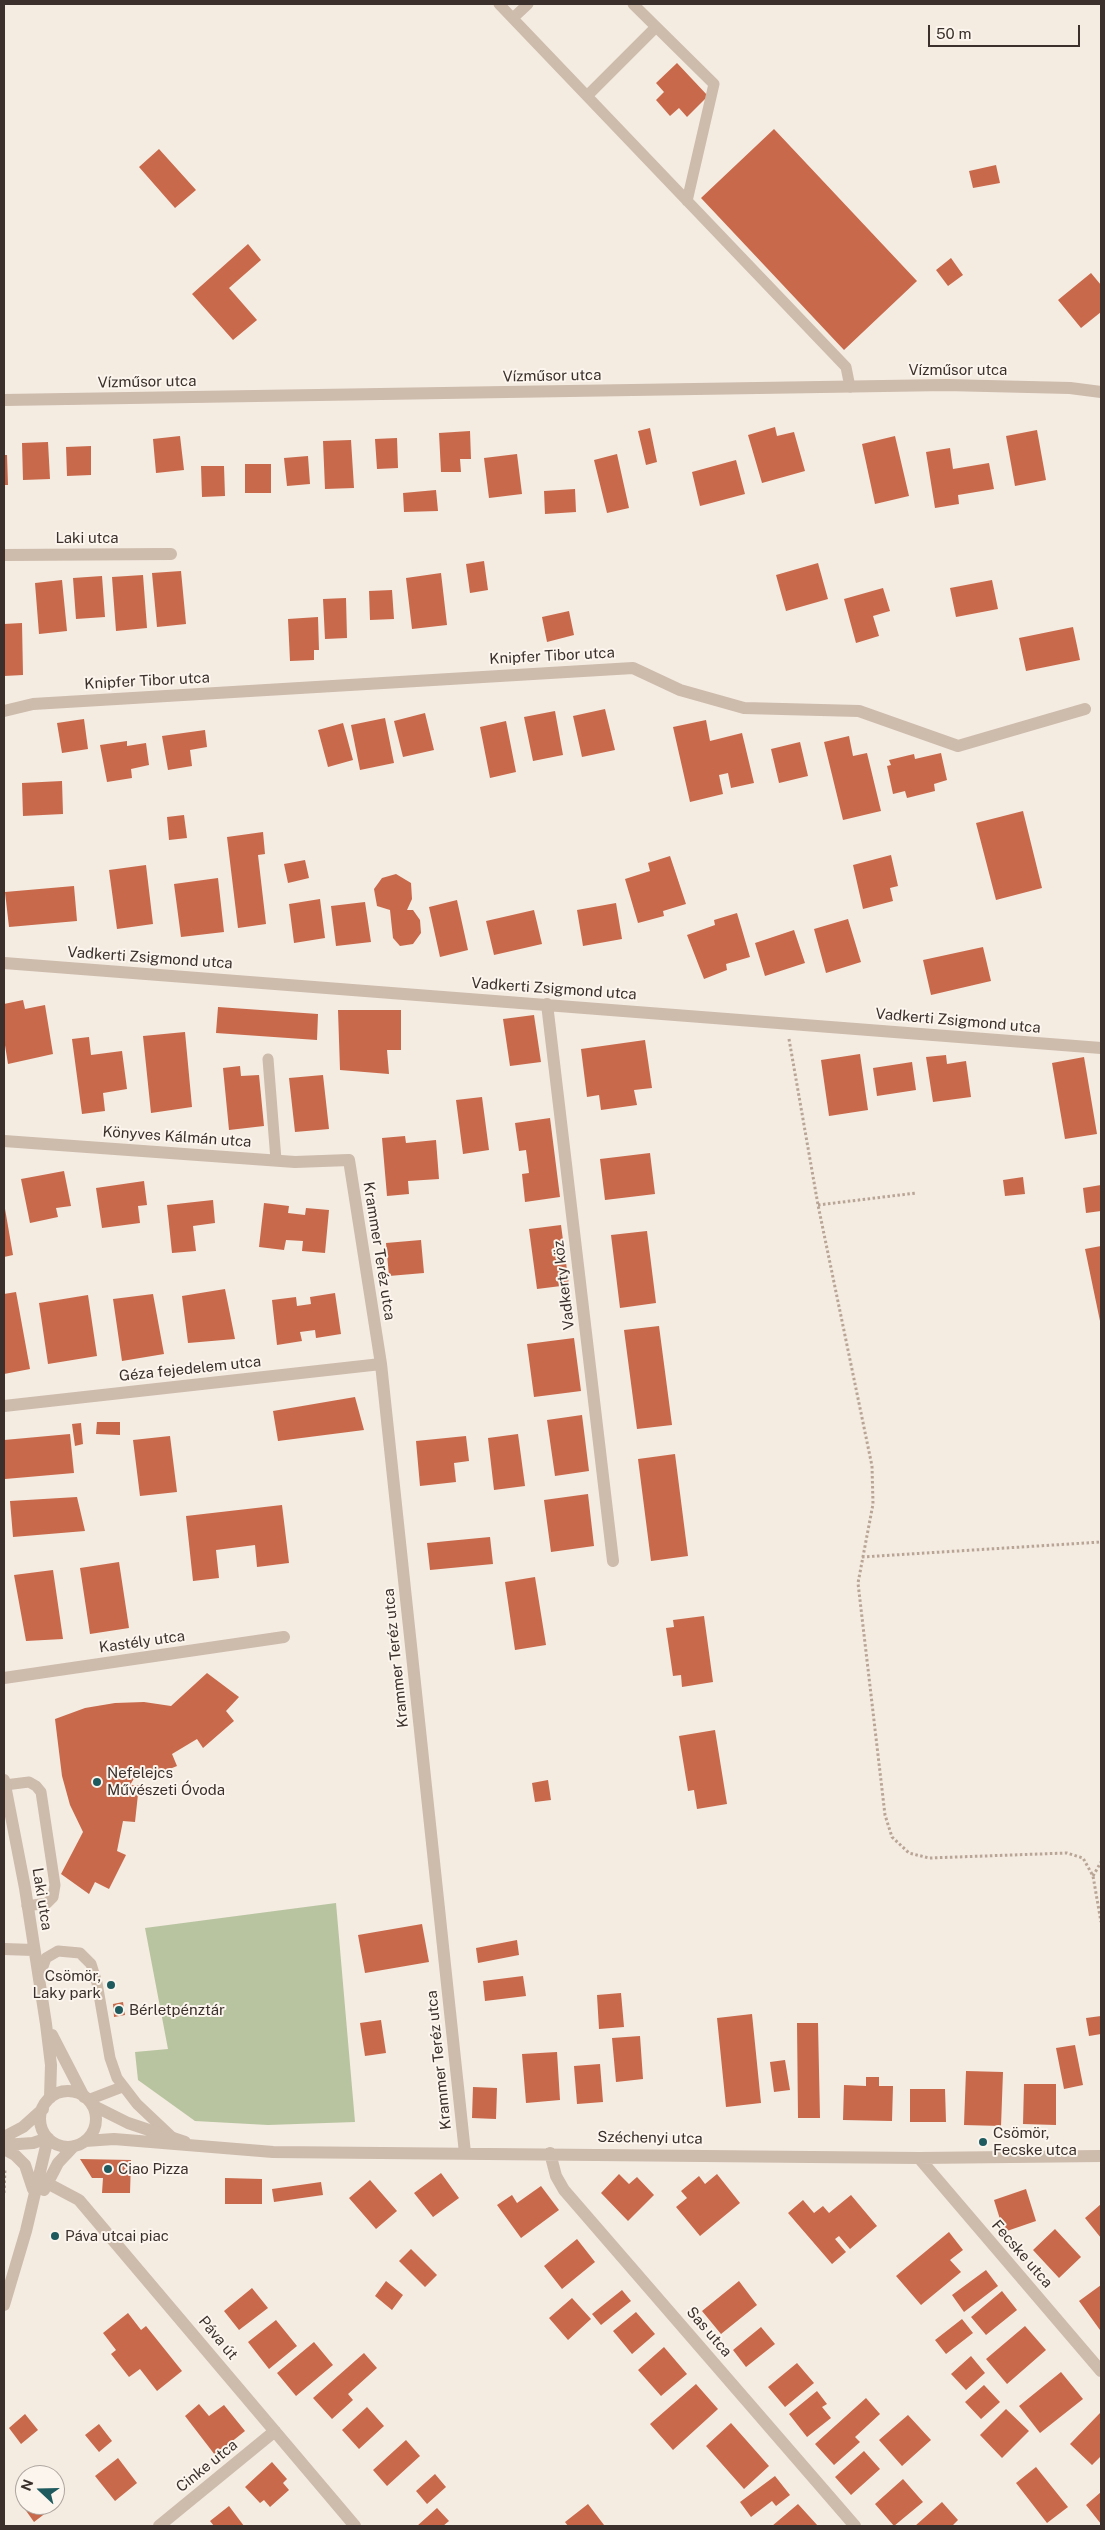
<!DOCTYPE html>
<html>
<head>
<meta charset="utf-8">
<style>
	body { margin:0 }
	#map { position:relative; width:1105px; height:2530px; overflow:hidden; background:#f4ebe1; font-family:"Public Sans",sans-serif }
	canvas { display:block }
	.frame { position:absolute; inset:0; border:5px solid #3b302b; pointer-events:none }
	.north { position:absolute; left:15px; top:2465px; width:50px; height:50px; box-sizing:border-box; background:#fbf5ee; border:1px solid #aea6a0; border-radius:50%; rotate:291deg; font-size:14px; font-weight:700; line-height:20px; text-align:center; color:#3b302b }
	.north::after { content:''; display:block; margin:auto; width:18px; height:22px; background:#1f5a5e; clip-path:polygon(50% 0,100% 100%,50% 72%,0 100%) }
	.scale { position:absolute; left:928px; top:25px; width:152px; height:22px; box-sizing:border-box; border:2px solid #3b302b; border-top:0; padding-left:6px; font-size:15px; line-height:18px; white-space:nowrap; color:#3b302b; -webkit-text-stroke:4px #fbf5ee; paint-order:stroke }
</style>
</head>
<body>
<div id="map">
<canvas width="1105" height="2530"></canvas>
<div class="frame"></div>
<div class="north">N</div>
<div class="scale">50 m</div>
</div>
<script>
const g = document.querySelector('canvas').getContext('2d');
g.lineJoin = 'round';
function fillPath(path, color) {
  g.fillStyle = color;
  g.fill(path, 'evenodd');
}
function poly(rows) {
  const path = new Path2D();
  for (const r of rows) {
    if (r.length === 3) {
      path.moveTo(r[0] + r[2], r[1]);
      path.arc(r[0], r[1], r[2], 0, 2 * Math.PI);
      continue;
    }
    path.moveTo(r[0], r[1]);
    for (let i = 2; i < r.length; i += 2) path.lineTo(r[i], r[i + 1]);
  }
  return path;
}
function stroke(path, color, width, dash) {
  g.strokeStyle = color;
  g.lineWidth = width;
  g.lineCap = dash ? 'butt' : 'round';
  g.setLineDash(dash || []);
  g.stroke(path);
}
function write(font, color, halo, rows, align = 'center') {
  g.font = font + ' "Public Sans",sans-serif';
  g.lineWidth = 4;
  g.setLineDash([]);
  g.textBaseline = 'middle';
  g.strokeStyle = halo;
  g.fillStyle = color;
  for (const [text, x, y, turn = 0] of rows) {
    g.save();
    g.translate(x, y);
    g.rotate((+turn || 0) * Math.PI / 180);
    g.textAlign = isNaN(turn) ? turn : align;
    if (halo) g.strokeText(text, 0, 0);
    g.fillText(text, 0, 0);
    g.restore();
  }
}
fillPath(poly([
	[336,1903,355,2122,268,2125,195,2121,138,2080,135,2052,168,2049,145,1928]
]), '#b8c4a0');
fillPath(poly([
	[677,63,708,96,687,117,679,108,670,116,656,100,664,92,656,83],
	[774,129,917,281,844,350,701,198],
	[159,149,196,190,175,208,139,167],
	[996,165,1000,183,973,188,969,171],
	[248,244,261,260,229,288,257,320,233,340,192,294],
	[951,258,963,275,948,286,936,270],
	[1091,273,1101,285,1101,312,1081,328,1058,300],
	[775,427,777,436,794,432,805,471,762,483,748,435],
	[650,428,657,462,646,465,638,431],
	[1037,430,1046,480,1015,486,1006,436],
	[470,431,471,459,460,459,461,472,441,472,439,433],
	[180,436,184,470,156,473,153,439],
	[895,436,909,496,875,504,862,444],
	[397,438,398,468,377,469,375,439],
	[351,440,354,488,325,489,323,441],
	[48,442,50,479,23,480,22,443],
	[91,446,91,475,67,476,66,447],
	[950,448,953,469,989,463,994,489,958,495,959,504,935,508,926,452],
	[517,454,522,494,489,498,484,458],
	[617,454,629,508,607,513,594,460],
	[4,455,7,455,8,485,4,485],
	[308,456,310,484,287,486,284,458],
	[736,460,745,494,700,506,692,472],
	[245,464,271,464,271,493,245,493],
	[201,466,224,466,225,496,202,497],
	[575,489,576,512,545,514,544,491],
	[436,490,438,511,404,512,403,493],
	[484,561,488,590,470,593,466,564],
	[818,563,828,599,786,611,776,575],
	[181,571,186,624,157,627,152,573],
	[441,573,447,625,412,629,406,578],
	[143,575,147,628,116,631,112,577],
	[102,576,105,617,76,619,73,578],
	[62,580,67,631,39,634,35,583],
	[992,580,998,609,956,617,950,588],
	[883,588,890,611,873,616,879,636,856,643,844,599],
	[392,590,394,619,370,620,369,591],
	[346,598,347,638,325,639,323,599],
	[569,611,574,635,547,642,542,617],
	[318,617,319,650,314,650,314,660,290,661,288,619],
	[22,623,23,675,4,676,4,624],
	[1073,627,1080,660,1026,671,1019,638],
	[605,709,615,750,582,757,573,716],
	[555,711,563,755,533,761,524,717],
	[425,713,434,750,403,757,394,721],
	[385,718,394,763,360,770,351,725],
	[84,719,88,749,62,753,57,723],
	[706,720,710,741,742,733,754,783,731,788,728,773,719,775,723,794,690,802,673,727],
	[506,721,516,772,490,778,480,727],
	[343,723,353,760,328,767,318,730],
	[205,730,207,747,190,750,192,766,168,770,162,736],
	[849,736,853,756,867,753,881,811,843,820,824,742],
	[127,741,127,746,146,743,149,765,131,769,132,778,107,782,100,745],
	[800,742,808,776,779,783,771,749],
	[941,753,947,780,934,784,935,791,907,798,905,791,893,794,887,766,891,765,889,760,914,754,915,759],
	[62,781,63,814,23,816,22,783],
	[1023,811,1042,888,996,900,976,823],
	[184,815,187,838,169,840,167,817],
	[263,832,265,854,258,855,266,924,238,928,227,837],
	[891,855,898,886,890,888,893,901,863,909,853,865],
	[670,856,686,904,663,911,664,916,638,923,625,879,650,871,648,863],
	[305,860,309,878,288,883,284,864],
	[146,865,153,924,117,929,109,870],
	[396,874,411,883,412,899,407,910,413,910,420,920,421,933,413,944,400,946,393,938,390,910,377,906,374,889,382,878],
	[218,878,224,932,181,937,174,884],
	[74,886,77,921,9,927,5,892],
	[320,899,325,938,294,943,289,904],
	[457,900,468,950,440,957,429,907],
	[365,902,371,942,336,946,331,906],
	[616,903,622,939,583,946,577,910],
	[534,910,542,944,494,955,486,921],
	[737,913,750,957,726,964,727,970,704,979,687,935,715,925,714,920],
	[848,919,861,962,826,973,814,929],
	[794,930,805,963,765,976,755,943],
	[983,947,991,981,931,995,923,960],
	[23,1000,25,1009,45,1005,53,1054,8,1064,4,1039,4,1004],
	[218,1007,318,1014,317,1040,216,1033],
	[338,1010,401,1010,401,1050,387,1050,389,1074,340,1070],
	[534,1015,541,1062,510,1066,503,1019],
	[185,1032,192,1107,151,1113,143,1036],
	[89,1037,91,1055,122,1051,127,1089,103,1093,105,1111,82,1114,72,1039],
	[645,1040,652,1088,634,1090,637,1105,601,1110,599,1095,587,1097,581,1049],
	[860,1054,868,1110,829,1116,821,1060],
	[946,1055,947,1064,966,1061,971,1097,933,1102,926,1057],
	[1084,1057,1097,1134,1065,1139,1052,1063],
	[912,1062,916,1090,877,1096,873,1068],
	[240,1066,241,1076,259,1075,264,1126,229,1130,223,1068],
	[323,1075,329,1129,295,1132,289,1078],
	[482,1097,489,1150,463,1154,456,1100],
	[550,1118,560,1197,525,1202,522,1174,529,1173,526,1150,519,1151,515,1123],
	[405,1136,406,1143,436,1140,439,1179,408,1181,409,1194,387,1196,382,1138],
	[650,1153,655,1194,605,1200,600,1159],
	[64,1171,71,1206,56,1208,58,1217,30,1223,21,1179],
	[1023,1177,1025,1194,1005,1196,1003,1180],
	[144,1181,147,1205,138,1206,140,1223,102,1228,96,1188],
	[1101,1185,1101,1211,1086,1213,1083,1188],
	[213,1200,215,1223,193,1226,196,1251,172,1253,167,1205],
	[4,1203,13,1255,4,1257],
	[264,1203,289,1206,288,1213,305,1215,306,1208,329,1210,325,1253,302,1251,303,1241,286,1240,284,1250,259,1247],
	[561,1225,569,1285,537,1289,529,1229],
	[647,1231,656,1303,620,1308,611,1235],
	[421,1240,424,1273,389,1276,386,1243],
	[1101,1246,1101,1321,1100,1321,1085,1249],
	[225,1289,235,1339,188,1343,182,1296],
	[16,1292,30,1369,4,1374,4,1294],
	[335,1293,341,1334,316,1338,315,1330,300,1332,302,1341,277,1345,272,1300,296,1297,297,1306,311,1304,310,1297],
	[153,1294,164,1354,122,1361,113,1299],
	[88,1295,97,1356,48,1364,39,1303],
	[659,1326,672,1425,637,1429,624,1330],
	[574,1338,581,1391,534,1397,527,1344],
	[355,1397,364,1430,278,1441,273,1411],
	[582,1415,589,1471,555,1476,547,1420],
	[97,1422,120,1422,120,1435,96,1434],
	[81,1423,83,1444,75,1446,72,1424],
	[70,1434,74,1473,5,1479,4,1440],
	[518,1434,525,1486,494,1490,488,1438],
	[170,1436,177,1492,140,1496,133,1440],
	[466,1436,469,1461,454,1463,456,1482,420,1486,416,1441],
	[675,1454,688,1556,651,1561,638,1459],
	[588,1494,594,1546,551,1552,544,1500],
	[77,1497,85,1531,13,1537,10,1501],
	[282,1505,289,1563,257,1567,255,1545,216,1550,219,1578,193,1581,186,1516],
	[490,1537,493,1564,430,1570,427,1543],
	[119,1562,129,1628,90,1634,80,1568],
	[53,1570,63,1639,26,1641,14,1575],
	[535,1577,546,1645,515,1650,505,1582],
	[704,1616,713,1682,682,1687,681,1675,673,1676,666,1628,674,1627,673,1620],
	[207,1673,239,1697,226,1711,234,1721,203,1748,197,1739,172,1754,177,1766,143,1780,140,1769,130,1785,139,1785,135,1822,123,1821,117,1851,126,1855,109,1889,95,1882,89,1894,61,1874,83,1832,70,1805,62,1776,55,1719,85,1708,115,1703,144,1702,171,1706],
	[715,1730,727,1804,697,1809,694,1790,688,1791,679,1736],
	[548,1780,551,1800,535,1802,532,1783],
	[422,1924,429,1962,365,1973,358,1935],
	[517,1940,519,1955,478,1963,476,1948],
	[523,1976,526,1996,485,2001,483,1981],
	[621,1993,624,2027,599,2029,597,1995],
	[123,2002,125,2015,114,2017,113,2004],
	[752,2014,761,2103,726,2107,717,2018],
	[1101,2016,1101,2034,1089,2036,1086,2018],
	[381,2020,386,2053,365,2056,360,2023],
	[797,2023,818,2023,820,2118,798,2118],
	[640,2036,643,2079,616,2082,612,2038],
	[1075,2045,1083,2085,1064,2089,1056,2048],
	[557,2052,560,2100,526,2103,522,2054],
	[785,2060,790,2090,774,2092,770,2062],
	[600,2064,603,2102,577,2104,574,2066],
	[966,2071,1003,2072,1001,2126,964,2125],
	[866,2077,879,2077,879,2086,893,2086,892,2121,843,2120,844,2085,866,2086],
	[1024,2084,1056,2084,1056,2125,1023,2124],
	[473,2087,497,2088,496,2119,472,2118],
	[910,2089,945,2089,946,2122,910,2122],
	[80,2159,131,2160,130,2193,102,2193,103,2178,92,2178],
	[441,2173,459,2198,433,2217,414,2193],
	[619,2174,629,2184,637,2177,654,2195,628,2221,601,2193],
	[717,2174,740,2203,700,2236,676,2207,687,2198,681,2191,699,2176,705,2184],
	[225,2178,262,2179,262,2204,225,2204],
	[370,2180,397,2211,376,2229,349,2198],
	[321,2182,323,2195,274,2202,272,2189],
	[541,2186,559,2210,521,2238,497,2205,512,2195,517,2203],
	[1026,2189,1036,2221,1004,2232,994,2200],
	[851,2195,877,2226,850,2249,839,2236,835,2239,846,2252,832,2264,788,2213,803,2200,814,2213,823,2206,829,2213],
	[1101,2204,1101,2238,1085,2218],
	[1055,2229,1081,2257,1059,2278,1033,2250],
	[949,2232,963,2250,950,2260,961,2272,921,2305,896,2276],
	[577,2239,595,2262,562,2289,544,2266],
	[411,2249,437,2275,425,2287,399,2261],
	[986,2270,998,2286,964,2312,952,2295],
	[386,2281,403,2295,392,2310,375,2296],
	[739,2281,757,2305,721,2334,702,2311],
	[1101,2285,1101,2329,1100,2330,1079,2301],
	[252,2288,268,2308,239,2330,224,2311],
	[622,2290,631,2301,601,2325,592,2314],
	[1002,2291,1017,2310,986,2335,971,2317],
	[572,2298,591,2319,568,2340,549,2318],
	[636,2312,655,2334,632,2354,613,2331],
	[128,2313,141,2330,146,2326,182,2371,157,2391,140,2369,129,2377,111,2354,116,2350,103,2333],
	[962,2319,973,2333,946,2354,935,2340],
	[276,2320,297,2346,269,2369,248,2342],
	[1025,2326,1046,2350,1007,2384,986,2359],
	[761,2327,775,2344,746,2367,733,2350],
	[314,2342,333,2365,296,2396,277,2373],
	[664,2347,687,2374,661,2396,638,2370],
	[364,2353,377,2368,348,2394,353,2400,332,2419,313,2398],
	[971,2356,985,2373,966,2390,951,2374],
	[797,2363,814,2383,785,2407,768,2387],
	[1061,2372,1083,2399,1040,2433,1019,2406],
	[696,2384,718,2409,673,2450,650,2424],
	[984,2385,1000,2402,981,2419,965,2402],
	[817,2391,827,2404,822,2407,831,2418,807,2437,789,2414],
	[866,2398,880,2414,855,2437,860,2442,834,2465,815,2444],
	[199,2404,209,2416,224,2405,245,2431,215,2455,185,2416],
	[367,2407,384,2426,359,2449,342,2430],
	[1006,2409,1029,2431,1002,2458,980,2435],
	[1101,2412,1101,2456,1092,2465,1070,2444],
	[25,2414,38,2430,21,2444,9,2428],
	[908,2415,931,2440,902,2466,879,2440],
	[731,2423,769,2466,744,2489,706,2446],
	[99,2424,112,2441,99,2452,85,2435],
	[406,2440,420,2456,387,2486,373,2470],
	[864,2451,880,2469,851,2495,835,2477],
	[118,2458,137,2483,115,2501,95,2476],
	[272,2462,287,2479,283,2483,289,2490,270,2507,264,2500,260,2503,245,2487],
	[1036,2467,1068,2507,1047,2523,1016,2483],
	[435,2474,446,2487,427,2504,416,2491],
	[775,2476,790,2495,776,2506,772,2501,751,2517,740,2502],
	[903,2479,923,2502,894,2526,875,2504],
	[25,2492,25,2505,48,2505,51,2509,34,2522,17,2498],
	[1101,2492,1101,2524,1086,2505],
	[942,2502,958,2520,952,2526,915,2526],
	[588,2504,604,2525,568,2526,565,2522],
	[798,2504,818,2526,772,2526],
	[229,2506,244,2526,214,2526,210,2521],
	[437,2508,449,2521,443,2526,417,2526]
]), '#c8694b');
stroke(poly([
	[789,1039,818,1205,872,1466,873,1504,858,1583,885,1815,892,1837,909,1853,929,1858,1067,1853,1083,1858,1093,1876,1101,1922],
	[818,1205,916,1193],
	[862,1557,1101,1542],
	[1093,1876,1101,1862],
	[4,2193,5,2169]
]), '#b9a596', 3, [2.5, 2.5]);
stroke(poly([
	[499,4,846,367,850,387],
	[633,4,714,84,687,201],
	[513,18,528,4],
	[587,96,656,27],
	[268,1059,276,1160],
	[5,1785,29,1782,36,1786,41,1792,55,1885,53,1897,47,1903,27,1906],
	[39,1978,46,1958,58,1951,80,1953,91,1964,97,1983,110,2058,117,2078,137,2104,173,2138],
	[88,2100,122,2087]
]), '#cdbbac', 11);
stroke(poly([
	[4,400,946,385,1070,388,1101,392],
	[4,555,171,554],
	[4,711,33,704,633,668,680,690,744,708,859,711,958,746,1085,709],
	[4,963,1101,1048],
	[547,1004,613,1561],
	[4,1141,295,1162,349,1160,381,1364,465,2153],
	[4,1406,381,1364],
	[4,1678,284,1637],
	[4,1780,25,1888,46,2024,51,2065,50,2098],
	[4,1949,33,1950],
	[52,2035,84,2097],
	[68,2119,28],
	[92,2105,128,2123,185,2142],
	[4,2137,23,2127,43,2109],
	[85,2141,114,2139,273,2152,919,2158,1101,2156],
	[4,2145,33,2143,48,2138],
	[4,2149,15,2155,25,2165,33,2189],
	[550,2153,556,2176,564,2190,855,2526],
	[919,2158,1101,2371],
	[47,2183,79,2200,355,2526],
	[44,2190,58,2163,74,2146],
	[4,2305,26,2231,48,2138],
	[159,2526,275,2431]
]), '#cdbbac', 12);
for (const [x, y, r, color] of [
	[97,1782,5,"#1f5a5e"],
	[111,1985,5,"#1f5a5e"],
	[119,2010,5,"#1f5a5e"],
	[983,2142,5,"#1f5a5e"],
	[108,2169,5,"#1f5a5e"],
	[55,2236,5,"#1f5a5e"]
]) {
  const dot = new Path2D();
  dot.arc(x, y, r, 0, 2 * Math.PI);
  g.fillStyle = color;
  g.fill(dot);
  stroke(dot, '#fbf5ee', 2);
}
write('15px', '#3b302b', '#fbf5ee', [
	["Vízműsor utca",958,370],
	["Vízműsor utca",552,376,-1],
	["Vízműsor utca",147,382,-1],
	["Laki utca",87,538],
	["Knipfer Tibor utca",552,656,-3],
	["Knipfer Tibor utca",147,681,-3],
	["Vadkerti Zsigmond utca",150,958,4],
	["Vadkerti Zsigmond utca",554,989,4],
	["Vadkerti Zsigmond utca",958,1021,5],
	["Könyves Kálmán utca",177,1137,4],
	["Krammer Teréz utca",379,1251,81],
	["Vadkerty köz",564,1285,-97],
	["Géza fejedelem utca",190,1369,-6],
	["Kastély utca",142,1642,-8],
	["Krammer Teréz utca",396,1658,-96],
	["Laki utca",42,1899,81],
	["Krammer Teréz utca",439,2060,-96],
	["Széchenyi utca",650,2138,1],
	["Fecske utca",1022,2254,49],
	["Sas utca",709,2332,49],
	["Páva út",218,2338,50],
	["Cinke utca",207,2466,-39]
]);
write('15px', '#3b302b', '#fbf5ee', [
	["Nefelejcs",107,1773],
	["Művészeti Óvoda",107,1790],
	["Csömör,",101,1976,"right"],
	["Laky park",101,1993,"right"],
	["Bérletpénztár",129,2010],
	["Csömör,",993,2133],
	["Fecske utca",993,2150],
	["Ciao Pizza",118,2169],
	["Páva utcai piac",65,2236]
], 'left');
</script>
</body>
</html>
